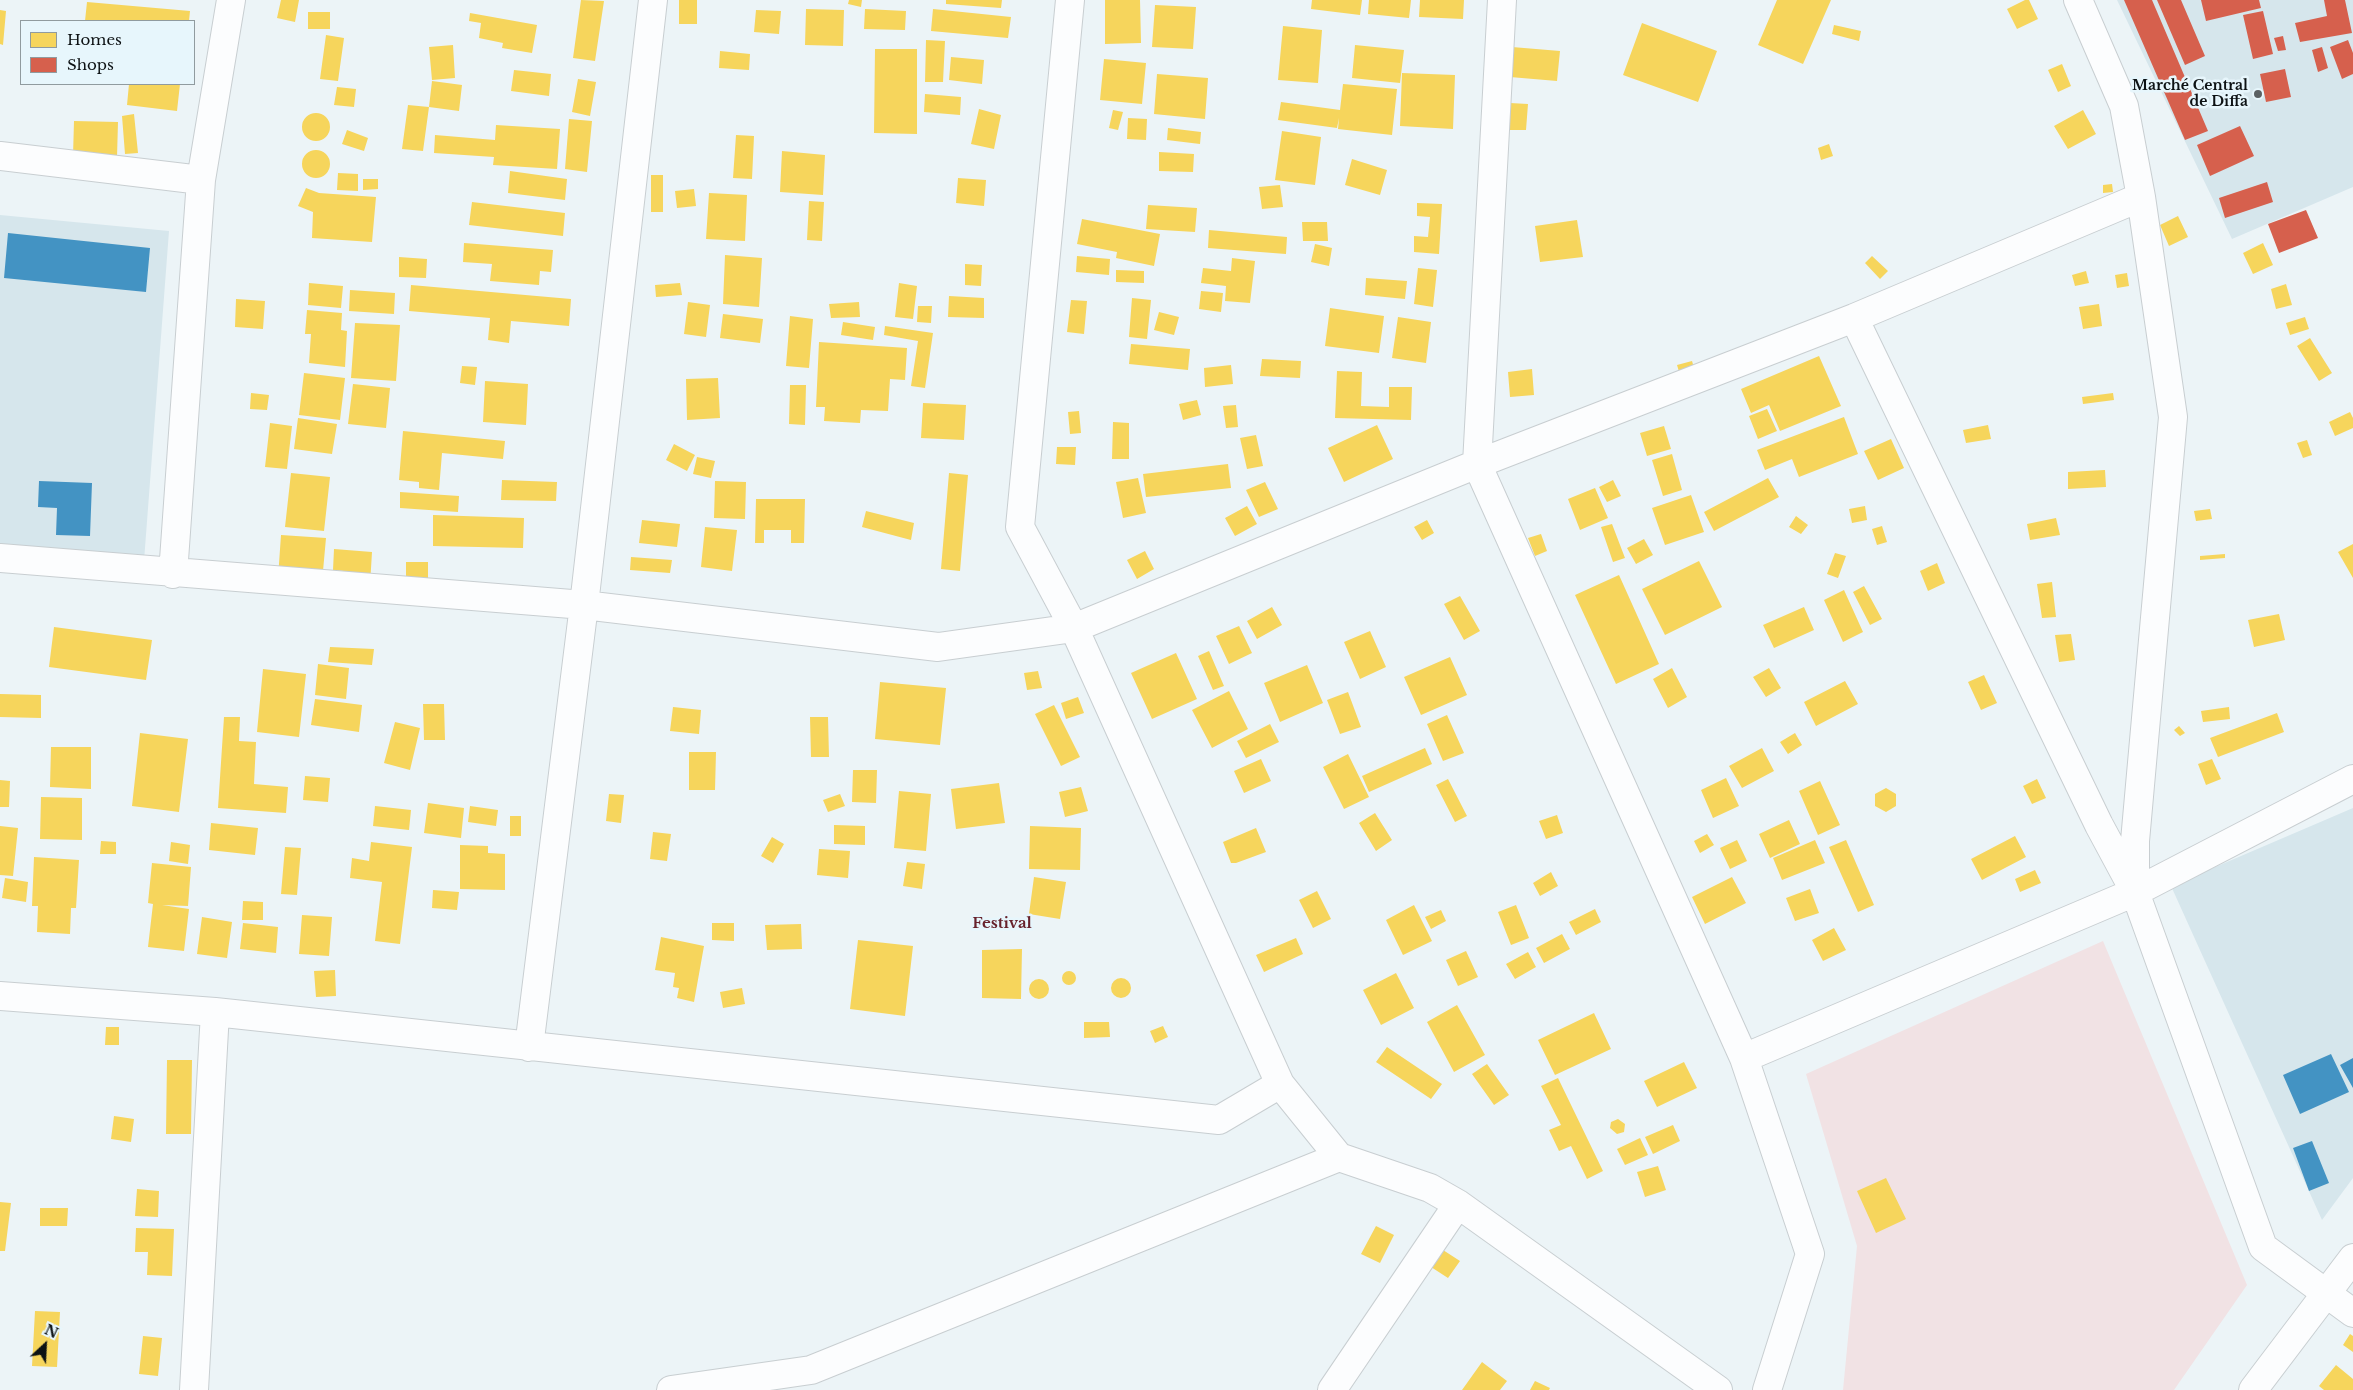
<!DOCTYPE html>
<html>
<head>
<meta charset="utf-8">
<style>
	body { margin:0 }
	#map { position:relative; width:2353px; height:1390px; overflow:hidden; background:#ecf4f7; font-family:"Libre Baskerville",serif }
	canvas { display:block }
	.legend { position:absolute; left:20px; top:20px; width:175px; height:65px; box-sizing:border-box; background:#e7f6fc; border:1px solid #909b9f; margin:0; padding:6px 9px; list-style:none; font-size:15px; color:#0d1214 }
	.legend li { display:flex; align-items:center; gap:10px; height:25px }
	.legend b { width:25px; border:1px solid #909b9f }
	.north { position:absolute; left:20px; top:1320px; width:50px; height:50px; -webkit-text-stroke:4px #e7f6fc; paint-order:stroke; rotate:25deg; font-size:14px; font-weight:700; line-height:20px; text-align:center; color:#0d1214 }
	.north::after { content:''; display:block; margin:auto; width:18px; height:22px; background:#0d1214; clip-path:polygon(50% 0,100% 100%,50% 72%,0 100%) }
</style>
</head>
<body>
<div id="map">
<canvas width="2353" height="1390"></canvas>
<ul class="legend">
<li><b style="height:14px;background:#f6d55c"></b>Homes</li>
<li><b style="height:14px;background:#d6604d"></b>Shops</li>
</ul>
<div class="north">N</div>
</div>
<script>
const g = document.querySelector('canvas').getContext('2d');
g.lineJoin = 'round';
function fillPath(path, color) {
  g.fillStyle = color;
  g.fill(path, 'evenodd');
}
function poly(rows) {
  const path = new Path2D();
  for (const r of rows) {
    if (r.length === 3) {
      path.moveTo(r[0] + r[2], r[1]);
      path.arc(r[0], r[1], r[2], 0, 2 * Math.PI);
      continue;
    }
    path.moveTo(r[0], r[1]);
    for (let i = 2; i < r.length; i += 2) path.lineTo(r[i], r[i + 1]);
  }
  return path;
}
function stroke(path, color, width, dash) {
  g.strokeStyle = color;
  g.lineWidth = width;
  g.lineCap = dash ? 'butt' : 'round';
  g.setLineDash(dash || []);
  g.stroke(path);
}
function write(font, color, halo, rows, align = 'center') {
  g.font = font + ' "Libre Baskerville",serif';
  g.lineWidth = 5;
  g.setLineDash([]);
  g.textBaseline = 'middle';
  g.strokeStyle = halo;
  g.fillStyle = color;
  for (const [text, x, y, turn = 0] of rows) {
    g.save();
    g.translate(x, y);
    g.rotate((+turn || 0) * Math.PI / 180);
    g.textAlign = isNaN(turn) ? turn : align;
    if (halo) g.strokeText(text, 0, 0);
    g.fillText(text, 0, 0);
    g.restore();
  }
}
fillPath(poly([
	[2117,0,2353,0,2353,187,2232,239],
	[0,215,169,231,144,561,0,548],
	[2353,808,2353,1178,2322,1220,2171,886]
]), '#d6e6ec');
fillPath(poly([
	[2103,941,2247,1285,2174,1390,1843,1390,1857,1246,1806,1074]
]), '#f1e2e4');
fillPath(poly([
	[281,0,299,0,295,22,277,18],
	[581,0,604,1,595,61,573,58],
	[679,0,697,0,697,24,679,24],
	[849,0,862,0,861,7,848,4],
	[946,0,1002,0,1001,8,946,4],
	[1105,0,1140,0,1141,43,1105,44],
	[1312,0,1362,0,1360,15,1311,9],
	[1369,0,1411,0,1409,18,1368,14],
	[1420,0,1464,0,1463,19,1419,17],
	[1777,0,1831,0,1803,64,1758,45],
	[2025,0,2029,0,2038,19,2017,29,2007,9],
	[87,2,190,11,189,21,85,21],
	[1155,5,1196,7,1193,49,1152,47],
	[806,9,844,10,843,46,805,45],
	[865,9,906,11,905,30,864,29],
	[933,9,1011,17,1008,38,931,31],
	[0,10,6,11,3,45,0,44],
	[756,10,781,11,779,34,754,32],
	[308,12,330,12,330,29,308,29],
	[470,13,537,25,532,53,502,48,503,43,479,38,481,23,469,21],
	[1642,23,1717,51,1698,102,1623,75],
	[1834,25,1861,31,1859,41,1832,34],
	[1283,26,1322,30,1318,83,1278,80],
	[326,35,344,38,338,81,320,79],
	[926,40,945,41,943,82,925,82],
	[453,45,455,78,432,80,429,47],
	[1355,45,1404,50,1400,83,1352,78],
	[1512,47,1560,51,1557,81,1510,77],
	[875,49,917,49,917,134,874,133],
	[720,51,750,54,749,70,719,68],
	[951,57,984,60,982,84,949,80],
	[1104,59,1146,63,1142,104,1100,100],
	[2062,64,2071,86,2058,92,2048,70],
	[514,70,551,74,549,96,511,91],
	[1402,73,1455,75,1453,129,1400,126],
	[1157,74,1208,78,1205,119,1154,114],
	[578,79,596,82,590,116,572,112],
	[432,81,462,85,459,111,429,107],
	[129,84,180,84,177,111,127,105],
	[1343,84,1397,89,1392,135,1338,129,1339,118,1337,128,1278,120,1281,102,1340,110],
	[337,87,356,89,354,107,334,105],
	[925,94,961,97,960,115,924,112],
	[1510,103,1528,104,1526,130,1509,130],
	[408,105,429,107,423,151,402,149],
	[979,109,1001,115,994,149,971,144],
	[1113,110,1123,112,1118,130,1109,128],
	[2083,110,2096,134,2068,149,2054,126],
	[316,127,14],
	[134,114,138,153,125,154,122,116],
	[1128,118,1147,119,1146,140,1127,139],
	[569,119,592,121,587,172,565,169],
	[74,121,118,122,117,157,73,156],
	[496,125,560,129,557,169,493,165,494,157,434,153,435,135,495,140],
	[1168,128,1201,132,1200,144,1167,140],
	[347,130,368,138,364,151,342,144],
	[1282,131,1321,137,1315,185,1275,180],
	[736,135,754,136,752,179,733,178],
	[1829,144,1833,156,1821,160,1818,148],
	[316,164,14],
	[782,151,825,155,823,195,780,192],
	[1159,152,1194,154,1193,172,1159,171],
	[1352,159,1387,170,1380,195,1345,185],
	[510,171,567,179,565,200,508,193],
	[338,173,358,174,358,191,337,190],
	[651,175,663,175,663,212,651,212],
	[958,178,986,180,984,206,956,203],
	[363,179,378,179,378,189,363,190],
	[2112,184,2113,192,2103,193,2103,185],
	[1280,185,1283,207,1262,209,1259,187],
	[306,188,319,193,376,197,372,242,312,238,313,212,298,206],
	[694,189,696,206,677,208,675,191],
	[709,193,747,195,745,241,706,239],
	[809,201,824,202,822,241,807,240],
	[472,202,565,213,563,236,469,225],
	[1417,203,1442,204,1439,254,1414,252,1414,236,1428,237,1430,217,1417,216],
	[1148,205,1197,208,1195,232,1146,229],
	[2178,216,2188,237,2169,246,2160,225],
	[1082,219,1160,234,1154,266,1116,258,1117,252,1077,244],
	[1577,220,1583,257,1540,262,1535,226],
	[1302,222,1327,222,1328,241,1303,241],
	[1209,230,1287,237,1286,254,1208,248],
	[464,243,553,250,551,272,540,271,539,285,490,281,492,264,463,262],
	[2263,243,2273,265,2253,274,2243,253],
	[1315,244,1332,248,1329,266,1311,262],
	[725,255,762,258,759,307,723,304],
	[1077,256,1110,259,1109,275,1076,272],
	[1872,256,1888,271,1880,279,1865,263],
	[399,257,427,259,426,278,399,277],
	[1232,258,1255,261,1250,303,1225,301,1226,286,1201,283,1203,268,1231,271],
	[965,264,982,265,981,286,965,285],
	[1418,268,1437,270,1433,307,1414,304],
	[1116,270,1144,271,1144,283,1116,282],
	[2086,271,2089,283,2075,286,2072,275],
	[2127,273,2129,286,2117,288,2115,275],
	[1366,278,1407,281,1405,299,1365,295],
	[309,283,343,286,341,308,308,305],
	[680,283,682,295,656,297,655,285],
	[899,283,917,286,913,319,895,317],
	[2286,284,2292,305,2276,309,2271,289],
	[411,285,571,299,569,326,511,321,509,343,488,340,490,318,409,311],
	[350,290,395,293,394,314,349,311],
	[1201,291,1223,293,1221,312,1199,309],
	[949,296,984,298,984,318,948,317],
	[1132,298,1151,300,1147,339,1129,337],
	[236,299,265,301,263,329,235,327],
	[1071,300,1087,301,1084,334,1067,332],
	[688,302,710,305,706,337,684,334],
	[859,302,860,317,831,318,829,304],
	[2099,304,2102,326,2083,329,2079,307],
	[918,306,932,306,931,323,917,322],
	[1330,308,1384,316,1379,353,1325,346],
	[307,310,342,313,341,330,347,331,345,367,309,363,311,334,305,334],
	[1159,312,1179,317,1174,335,1154,330],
	[723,314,763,319,760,343,720,338],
	[790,316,813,319,809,368,786,366],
	[1398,317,1431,322,1426,363,1392,358],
	[2305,317,2309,329,2290,335,2286,323],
	[843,322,875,327,873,340,841,335],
	[355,323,400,325,396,381,351,378],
	[885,326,933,333,925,388,911,386,918,341,884,335],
	[2310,338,2332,373,2319,381,2297,346],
	[819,342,907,348,905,380,890,379,888,411,861,410,860,423,824,421,825,407,816,407],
	[1131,344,1190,349,1188,370,1129,364],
	[1819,356,1841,406,1780,431,1769,405,1751,413,1741,389],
	[1262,359,1301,361,1300,378,1260,376],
	[1692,361,1695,371,1680,375,1677,365],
	[1231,365,1233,384,1205,387,1204,368],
	[462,366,477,367,475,385,460,383],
	[1532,369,1534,395,1510,397,1508,372],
	[1337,371,1362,372,1361,406,1389,407,1389,387,1412,387,1411,420,1335,418],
	[304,373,345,378,340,420,299,415],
	[718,378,720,418,687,420,686,379],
	[485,381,528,384,526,425,483,422],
	[353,384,390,388,386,428,348,424],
	[790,385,806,385,805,425,789,424],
	[251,393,269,395,267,410,250,409],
	[2113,393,2114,400,2083,404,2082,397],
	[1197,400,1201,415,1183,420,1179,404],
	[923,403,966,405,964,440,921,438],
	[1236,405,1238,427,1226,428,1223,406],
	[1767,409,1777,431,1758,439,1749,416],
	[1079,411,1081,433,1070,434,1068,412],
	[2350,412,2353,418,2353,428,2335,436,2329,422],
	[1844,417,1858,454,1799,477,1792,459,1765,470,1757,450],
	[298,418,337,424,332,454,294,449],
	[1113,422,1129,423,1129,459,1112,459],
	[270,423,292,426,287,469,265,467],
	[1377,425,1393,459,1344,482,1328,448],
	[1988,425,1991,439,1966,443,1963,430],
	[1664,426,1671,449,1647,456,1640,433],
	[403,431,505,441,503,459,442,453,439,490,419,488,419,482,399,480],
	[1256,435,1263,466,1247,469,1240,438],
	[1891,439,1904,468,1878,480,1864,451],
	[2307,440,2312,455,2303,458,2297,443],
	[674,444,695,455,687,471,666,460],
	[1057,447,1076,447,1075,465,1056,464],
	[1672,454,1682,490,1663,496,1652,460],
	[697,457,715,461,711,478,693,474],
	[1228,464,1231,488,1146,497,1143,474],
	[2105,470,2106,487,2068,489,2068,472],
	[291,473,330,477,324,531,285,527],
	[949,473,968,475,960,571,941,569],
	[1138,478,1146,513,1123,518,1116,482],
	[1768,478,1779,497,1714,531,1704,512],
	[502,480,557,482,556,501,501,500],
	[1613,480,1621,496,1607,502,1599,487],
	[715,481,746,482,745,519,714,518],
	[1265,482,1278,509,1259,517,1246,490],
	[1595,488,1608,518,1580,530,1568,499],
	[400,492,459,496,458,512,400,508],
	[1691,495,1704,532,1665,545,1652,508],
	[756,499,805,499,804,543,791,543,791,530,764,530,764,543,755,543],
	[1247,506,1257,524,1235,536,1225,518],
	[1865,506,1867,520,1852,523,1849,509],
	[2210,509,2212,519,2196,521,2194,511],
	[866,511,914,523,911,540,862,527],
	[433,515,524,518,523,548,433,546],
	[1796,516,1808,525,1801,534,1789,527],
	[2056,518,2060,535,2030,540,2027,524],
	[642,520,680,524,677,547,639,543],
	[1427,520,1434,533,1422,540,1414,527],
	[1612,524,1625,558,1613,562,1601,527],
	[1882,526,1887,542,1877,545,1872,529],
	[705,527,737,530,732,571,701,567],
	[1541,534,1547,551,1535,556,1528,538],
	[281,535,326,538,322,582,278,578],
	[1644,539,1653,555,1636,564,1627,548],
	[2353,544,2353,578,2338,552],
	[334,549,372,552,370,585,343,584,344,571,333,570],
	[1145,551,1154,569,1137,579,1127,560],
	[1835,553,1846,556,1838,578,1827,574],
	[2225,554,2225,558,2200,560,2200,556],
	[631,557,672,560,670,573,630,570],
	[1699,561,1722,607,1665,635,1642,589],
	[406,562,428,562,428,591,406,591],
	[1937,563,1945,583,1928,591,1920,571],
	[1619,575,1659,664,1616,684,1575,595],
	[2052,582,2056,617,2042,618,2037,584],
	[1864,586,1882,619,1870,625,1853,592],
	[1844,590,1863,632,1843,642,1824,600],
	[1460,596,1480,631,1464,640,1444,604],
	[1272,607,1282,625,1257,639,1247,621],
	[1804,607,1814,630,1774,648,1763,625],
	[2279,614,2285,640,2254,647,2248,620],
	[1239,626,1252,653,1229,664,1216,636],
	[54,627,152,640,146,680,49,667],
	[1370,631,1386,667,1360,679,1344,642],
	[2071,634,2075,660,2059,662,2055,635],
	[330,647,374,649,372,665,328,662],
	[1209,651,1224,686,1213,690,1198,656],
	[1176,653,1197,699,1152,719,1131,673],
	[1450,657,1467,695,1421,715,1404,677],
	[318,664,349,668,346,699,315,695],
	[1307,665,1323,703,1280,722,1264,683],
	[1672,668,1687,697,1668,708,1653,679],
	[1769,668,1781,688,1766,697,1753,677],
	[263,669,306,674,299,737,257,732],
	[1038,671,1042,688,1027,690,1024,673],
	[1984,675,1997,703,1981,710,1968,682],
	[1845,681,1858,704,1816,726,1804,702],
	[880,682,946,688,940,745,875,739],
	[1229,691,1248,729,1212,748,1192,710],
	[1348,692,1361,727,1340,734,1327,700],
	[0,694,41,695,41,718,0,717],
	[1078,697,1084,713,1066,719,1061,703],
	[315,699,362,705,359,732,311,725],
	[423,704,444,704,445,740,424,740],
	[1054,705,1080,757,1061,766,1035,714],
	[673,707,701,710,699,734,670,731],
	[2229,707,2230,719,2203,722,2201,711],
	[2277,713,2284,732,2218,757,2210,738],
	[1447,715,1464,753,1443,761,1427,724],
	[224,717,240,717,239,741,256,742,254,784,288,787,286,813,218,808],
	[810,717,828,717,829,757,811,757],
	[395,722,420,728,410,770,384,763],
	[1270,724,1279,742,1246,758,1237,741],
	[2179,726,2185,733,2180,736,2174,730],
	[140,733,188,739,179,812,132,806],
	[1795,733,1802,745,1788,754,1780,742],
	[51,747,91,747,91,789,50,787],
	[1425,748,1432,764,1369,792,1362,776],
	[1762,748,1774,771,1742,788,1729,766],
	[689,752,716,752,715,790,689,790],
	[1348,754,1369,797,1344,809,1323,767],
	[1261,759,1271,781,1244,793,1234,771],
	[2212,759,2221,779,2206,785,2198,764],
	[853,770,877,770,876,803,852,802],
	[305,776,330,778,328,802,303,800],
	[1726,778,1739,806,1713,818,1701,790],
	[1448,779,1467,816,1455,822,1436,785],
	[2037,779,2046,798,2032,804,2023,786],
	[0,780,10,781,9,807,0,807],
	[1820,781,1840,825,1818,835,1799,791],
	[999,783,1005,823,956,829,951,789],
	[1081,787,1088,811,1065,817,1059,792],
	[1886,788,1896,794,1896,806,1886,812,1875,806,1875,794],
	[899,791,931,794,926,851,894,848],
	[609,794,624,795,621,823,606,821],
	[840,794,845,806,828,812,823,800],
	[41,797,82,798,82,840,40,839],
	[428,803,464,808,461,838,424,833],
	[375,806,411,810,409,830,373,826],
	[470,806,498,810,496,826,468,822],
	[1375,813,1392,840,1376,851,1359,823],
	[1557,815,1563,833,1546,839,1539,821],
	[510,816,521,816,521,836,510,836],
	[1789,820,1800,844,1770,858,1759,834],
	[211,823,258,828,255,855,209,850],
	[834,825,865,826,865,845,834,844],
	[0,826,18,828,13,876,0,875],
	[1030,826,1081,828,1080,870,1029,869],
	[1256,828,1266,852,1236,863,1231,863,1223,842],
	[653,832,671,834,667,861,650,859],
	[1707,834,1714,845,1700,853,1694,841],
	[2015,836,2026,857,1982,880,1971,859],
	[772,837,784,844,773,863,761,856],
	[1737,840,1747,861,1730,869,1720,848],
	[1815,840,1825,863,1782,880,1773,858],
	[1846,840,1874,905,1858,912,1829,847],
	[101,841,116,842,116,854,100,854],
	[171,842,190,845,188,864,169,861],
	[371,842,412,847,400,944,375,941,382,882,350,878,352,858,369,861],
	[460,845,488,846,488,853,505,854,505,890,460,889],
	[285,847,301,848,297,895,281,894],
	[819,849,850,851,848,878,817,875],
	[34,857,79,860,76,908,71,908,70,934,37,932,38,906,32,906],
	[907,862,925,864,922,889,903,886],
	[152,863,191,867,188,906,162,905,189,909,184,951,148,947,153,904,148,903],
	[2035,870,2041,883,2020,892,2015,879],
	[1551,872,1558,886,1540,896,1533,883],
	[1034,877,1066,882,1060,919,1029,914],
	[1732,877,1746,903,1705,924,1692,897],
	[5,878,28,882,26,902,2,898],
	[1810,889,1819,913,1795,921,1786,898],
	[433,890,459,892,457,910,432,908],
	[1317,891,1331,919,1313,928,1299,900],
	[243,901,263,902,263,920,242,920],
	[1414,905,1432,941,1403,955,1386,920],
	[1516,905,1529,938,1511,945,1498,912],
	[1595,909,1601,922,1576,935,1569,922],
	[1441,910,1446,921,1431,929,1425,917],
	[302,915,332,917,329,956,299,954],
	[202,917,232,922,227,958,197,954],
	[243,923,278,927,276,953,240,949],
	[712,923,734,923,734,941,712,940],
	[801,924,802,949,767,950,765,925],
	[1834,928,1846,950,1823,961,1812,940],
	[1562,934,1570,949,1544,963,1536,948],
	[661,937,704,946,694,1002,677,998,679,988,673,987,675,973,655,970],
	[1296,938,1303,954,1264,972,1256,955],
	[858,940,913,946,905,1016,850,1009],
	[1022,949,1021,999,982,998,982,950],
	[1466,951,1478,977,1458,986,1446,960],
	[1528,952,1536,967,1515,979,1506,964],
	[335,970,336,996,316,997,314,971],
	[1069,978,7],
	[1396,973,1414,1008,1381,1025,1363,990],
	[1121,988,10],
	[1039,989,10],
	[742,988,745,1004,723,1008,720,992],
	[1457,1005,1485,1055,1454,1072,1427,1022],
	[1594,1013,1611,1049,1555,1075,1538,1040],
	[1084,1022,1109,1022,1110,1037,1084,1038],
	[1163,1026,1168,1037,1155,1043,1150,1031],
	[106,1027,119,1027,119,1045,105,1045],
	[1387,1047,1442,1084,1431,1099,1376,1062],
	[167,1060,192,1060,191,1134,166,1134],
	[1684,1062,1697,1088,1657,1107,1644,1081],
	[1487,1064,1509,1095,1494,1105,1472,1074],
	[1558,1078,1603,1171,1587,1179,1571,1146,1559,1151,1549,1130,1561,1125,1541,1086],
	[114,1116,134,1119,131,1142,111,1139],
	[1618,1119,1625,1124,1624,1132,1617,1134,1610,1128,1611,1122],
	[1673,1125,1680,1141,1653,1154,1645,1137],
	[1640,1138,1648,1155,1625,1165,1617,1149],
	[1658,1166,1666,1190,1645,1197,1637,1172],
	[1886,1178,1906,1219,1876,1233,1857,1191],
	[137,1189,159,1191,158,1217,135,1216],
	[0,1202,11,1203,5,1251,0,1251],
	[40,1208,68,1208,67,1226,40,1226],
	[1376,1226,1394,1235,1380,1263,1361,1254],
	[136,1228,174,1229,172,1276,147,1275,148,1252,135,1252],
	[1443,1250,1460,1261,1448,1278,1431,1267],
	[35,1311,60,1312,57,1367,32,1366],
	[2350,1334,2353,1336,2353,1352,2343,1345],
	[143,1336,162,1338,158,1376,139,1374],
	[1482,1362,1507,1381,1500,1390,1462,1390],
	[2336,1365,2353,1379,2353,1390,2324,1390,2319,1386],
	[1535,1381,1550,1388,1549,1390,1530,1390]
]), '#f6d55c');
fillPath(poly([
	[2124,0,2152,0,2208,131,2185,140],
	[2157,0,2181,0,2205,56,2185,65],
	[2201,0,2259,0,2261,8,2206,21],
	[2324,0,2345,0,2352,33,2300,42,2295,23,2327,16],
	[2263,11,2273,54,2253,59,2243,15],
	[2283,36,2286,50,2278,51,2274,38],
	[2348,40,2353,53,2353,74,2342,79,2330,47],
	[2322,47,2328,68,2318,72,2312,50],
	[2285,69,2291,97,2266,102,2260,74],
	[2240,126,2254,156,2210,176,2197,145],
	[2267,182,2273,202,2225,218,2219,198],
	[2306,210,2318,238,2279,253,2268,224]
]), '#d6604d');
fillPath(poly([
	[8,233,150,248,146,292,4,278],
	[39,481,92,483,90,536,56,535,57,508,38,507],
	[2331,1054,2349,1092,2300,1114,2283,1075],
	[2353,1058,2353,1088,2340,1065],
	[2312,1141,2329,1183,2309,1191,2293,1148]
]), '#4393c3');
const street = poly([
	[1070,0,1020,527,1074,628,1280,1084,1339,1157,1430,1188,1458,1204,1718,1390],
	[1502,0,1477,464,1744,1058,1810,1254,1767,1390],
	[2078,0,2124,106,2141,197,2173,417,2135,841,2135,890],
	[0,156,201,180],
	[1854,318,2099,825,2135,892,2263,1247,2353,1313],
	[0,558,584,605,938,647,1074,628,1477,464,1854,318,2141,197],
	[173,574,201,180,231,0],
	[0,996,215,1012,1219,1120,1280,1084],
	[529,1047,584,605,653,0],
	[1744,1058,2135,892,2353,779],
	[194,1390,215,1012],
	[671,1390,811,1370,1339,1157],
	[1332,1390,1458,1204],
	[2253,1390,2353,1258]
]);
stroke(street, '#c8ced1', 30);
stroke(street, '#fcfdfe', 28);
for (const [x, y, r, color] of [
	[2258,94,5,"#5b6163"]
]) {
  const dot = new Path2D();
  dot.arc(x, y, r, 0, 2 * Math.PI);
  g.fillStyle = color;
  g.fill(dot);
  stroke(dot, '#e7f6fc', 2);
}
write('bold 14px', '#0d1214', '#e7f6fc', [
	["Marché Central",2248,86],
	["de Diffa",2248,102]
], 'right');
write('bold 15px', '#67222c', '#e7f6fc', [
	["Festival",1002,924]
]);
</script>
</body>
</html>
